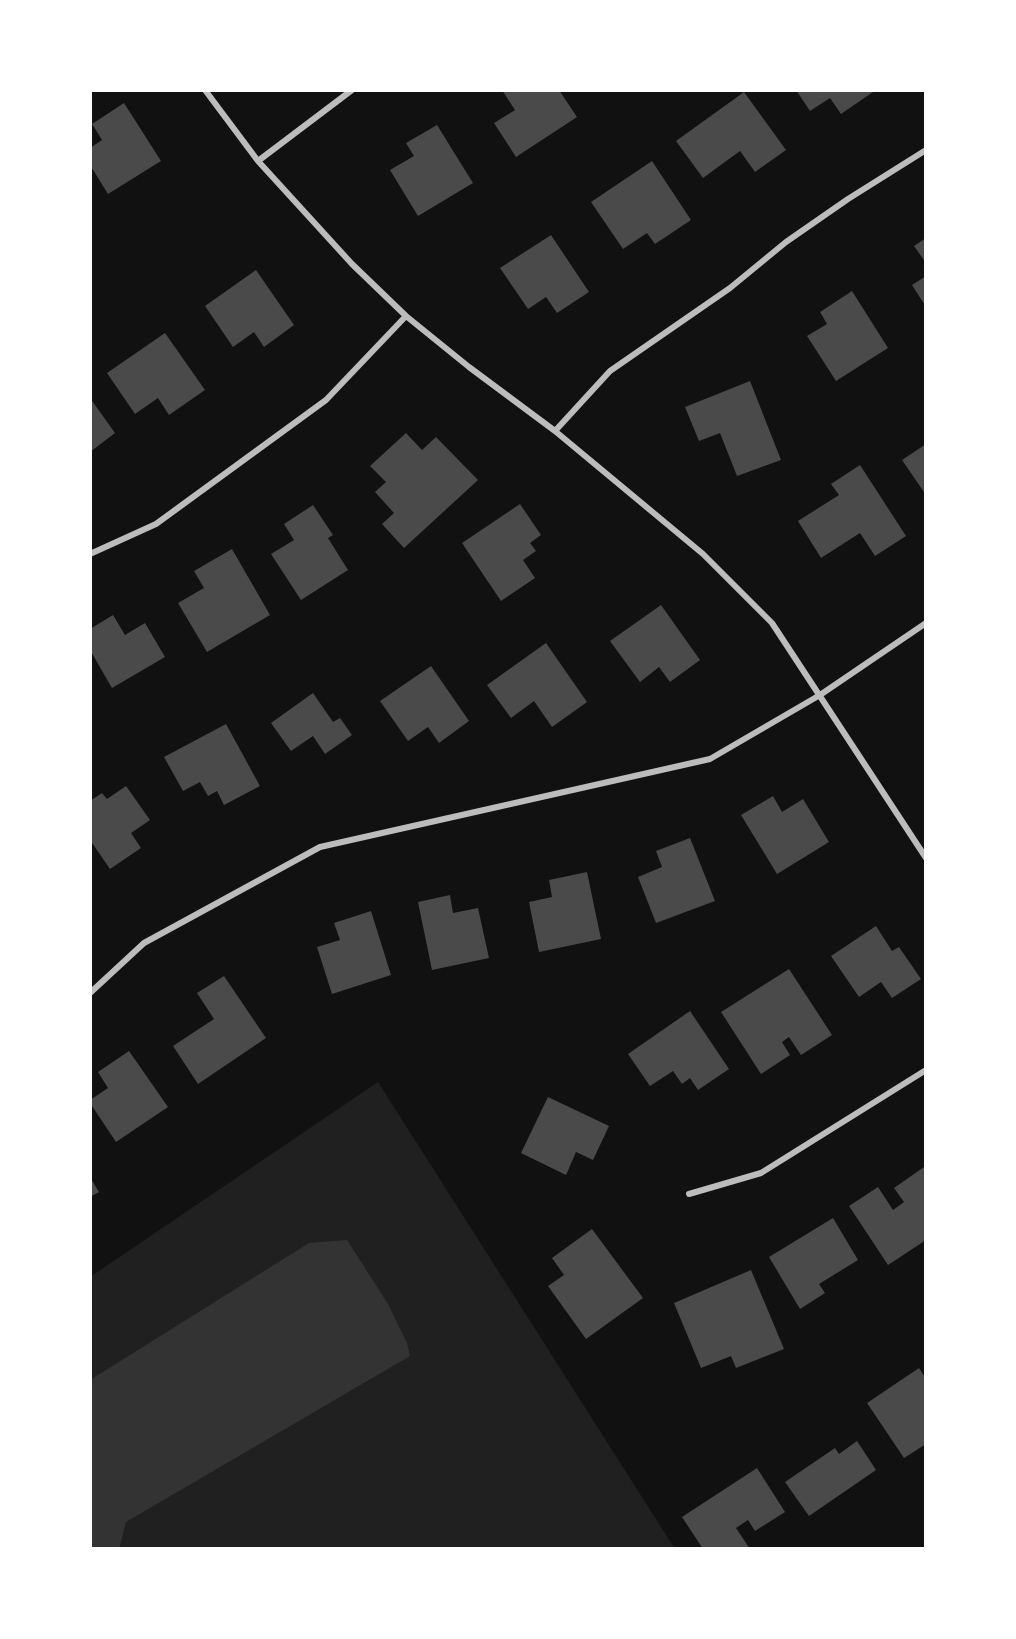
<!DOCTYPE html>
<html>
<head>
<meta charset="utf-8">
<style>
	body { margin:0 }
	#map { position:relative; width:1016px; height:1639px; overflow:hidden; background:#111; font-family:Montserrat,sans-serif }
	canvas { display:block }
	.frame { position:absolute; inset:0; border:92px solid #fff; pointer-events:none }
</style>
</head>
<body>
<div id="map">
<canvas width="1016" height="1639"></canvas>
<div class="frame"></div>
</div>
<script>
const g = document.querySelector('canvas').getContext('2d');
g.lineJoin = 'round';
function fillPath(path, color) {
  g.fillStyle = color;
  g.fill(path, 'evenodd');
}
function poly(rows) {
  const path = new Path2D();
  for (const r of rows) {
    path.moveTo(r[0], r[1]);
    for (let i = 2; i < r.length; i += 2) path.lineTo(r[i], r[i + 1]);
  }
  return path;
}
function stroke(path, color, width, dash) {
  g.strokeStyle = color;
  g.lineWidth = width;
  g.lineCap = dash ? 'butt' : 'round';
  g.setLineDash(dash || []);
  g.stroke(path);
}
fillPath(poly([
	[378,1082,675,1549,90,1549,90,1277]
]), '#202020');
fillPath(poly([
	[347,1240,388,1304,407,1343,410,1356,126,1522,119,1549,90,1549,90,1380,309,1243]
]), '#333');
fillPath(poly([
	[502,90,559,90,577,117,516,157,494,123,515,110],
	[796,90,872,90,873,92,841,114,830,98,810,111],
	[744,92,786,150,755,172,740,151,703,178,676,141],
	[124,103,161,161,108,194,90,165,90,148,102,140,92,124],
	[437,125,473,183,418,216,390,170,414,156,406,143],
	[652,161,691,220,655,244,647,233,623,249,591,202],
	[551,235,589,292,557,313,546,297,528,309,500,268],
	[926,238,926,263,914,246],
	[256,270,294,325,264,347,254,332,233,347,205,306],
	[926,276,926,307,912,285],
	[852,291,888,348,836,381,807,336,827,324,820,312],
	[165,333,205,390,169,415,158,398,135,414,107,373],
	[750,381,781,460,737,476,720,433,699,441,685,407],
	[90,398,115,433,90,452],
	[406,433,422,450,436,437,478,480,404,548,382,524,394,513,375,492,386,482,370,466],
	[926,444,926,495,902,460],
	[860,465,906,536,875,556,860,533,821,558,798,521,839,495,831,484],
	[520,504,541,535,530,543,536,551,523,560,535,578,501,601,462,543],
	[313,505,333,535,328,538,348,570,301,600,271,554,294,540,284,524],
	[232,549,270,615,207,652,178,603,204,588,194,571],
	[661,605,700,660,670,682,659,667,640,682,610,641],
	[113,615,125,635,145,623,165,657,112,688,90,650,90,629],
	[546,643,587,702,552,727,534,701,511,718,487,685],
	[431,666,469,721,439,743,428,727,408,741,380,701],
	[313,693,333,722,340,718,352,735,325,754,313,736,291,751,271,723],
	[226,724,260,786,224,805,217,791,208,796,200,782,183,791,164,757],
	[126,786,150,820,131,833,141,848,110,869,90,840,90,801,102,793,107,799],
	[773,796,782,812,803,799,829,842,777,874,741,815],
	[690,838,715,901,656,923,638,877,662,867,656,851],
	[587,872,601,939,539,952,529,902,552,897,549,880],
	[450,895,453,913,478,908,489,958,432,970,418,902],
	[371,911,391,975,332,994,317,947,340,940,334,923],
	[876,926,892,951,899,947,921,979,892,998,881,982,859,997,831,956],
	[789,969,832,1035,801,1055,789,1037,782,1042,790,1055,761,1074,721,1012],
	[224,976,266,1038,198,1084,173,1046,214,1019,197,993],
	[690,1011,729,1069,698,1090,690,1078,682,1084,673,1071,650,1086,628,1054],
	[129,1051,168,1107,116,1142,90,1103,90,1100,108,1088,98,1072],
	[548,1097,609,1126,593,1160,576,1152,566,1175,521,1153],
	[924,1167,926,1170,926,1240,888,1265,849,1206,878,1187,893,1210,904,1202,894,1188],
	[90,1177,99,1192,90,1197],
	[833,1218,858,1260,819,1284,825,1293,800,1309,769,1257],
	[592,1229,643,1298,586,1339,548,1286,564,1275,552,1258],
	[751,1270,784,1349,736,1368,731,1356,701,1368,674,1303],
	[919,1368,926,1379,926,1444,904,1458,867,1403],
	[857,1441,876,1470,809,1516,785,1482,835,1448,839,1454],
	[757,1468,785,1512,755,1531,748,1520,736,1528,750,1549,703,1549,682,1517]
]), '#4a4a4a');
stroke(poly([
	[205,90,258,161,352,264,406,316,469,367,555,431,703,554,772,623,926,858],
	[258,161,352,90],
	[555,431,610,371,730,288,786,242,848,199,926,150],
	[90,554,156,524,326,400,406,316],
	[90,993,144,943,320,847,710,759,820,695,926,623],
	[689,1194,761,1173,926,1070]
]), '#bcbcbc', 6);
</script>
</body>
</html>
